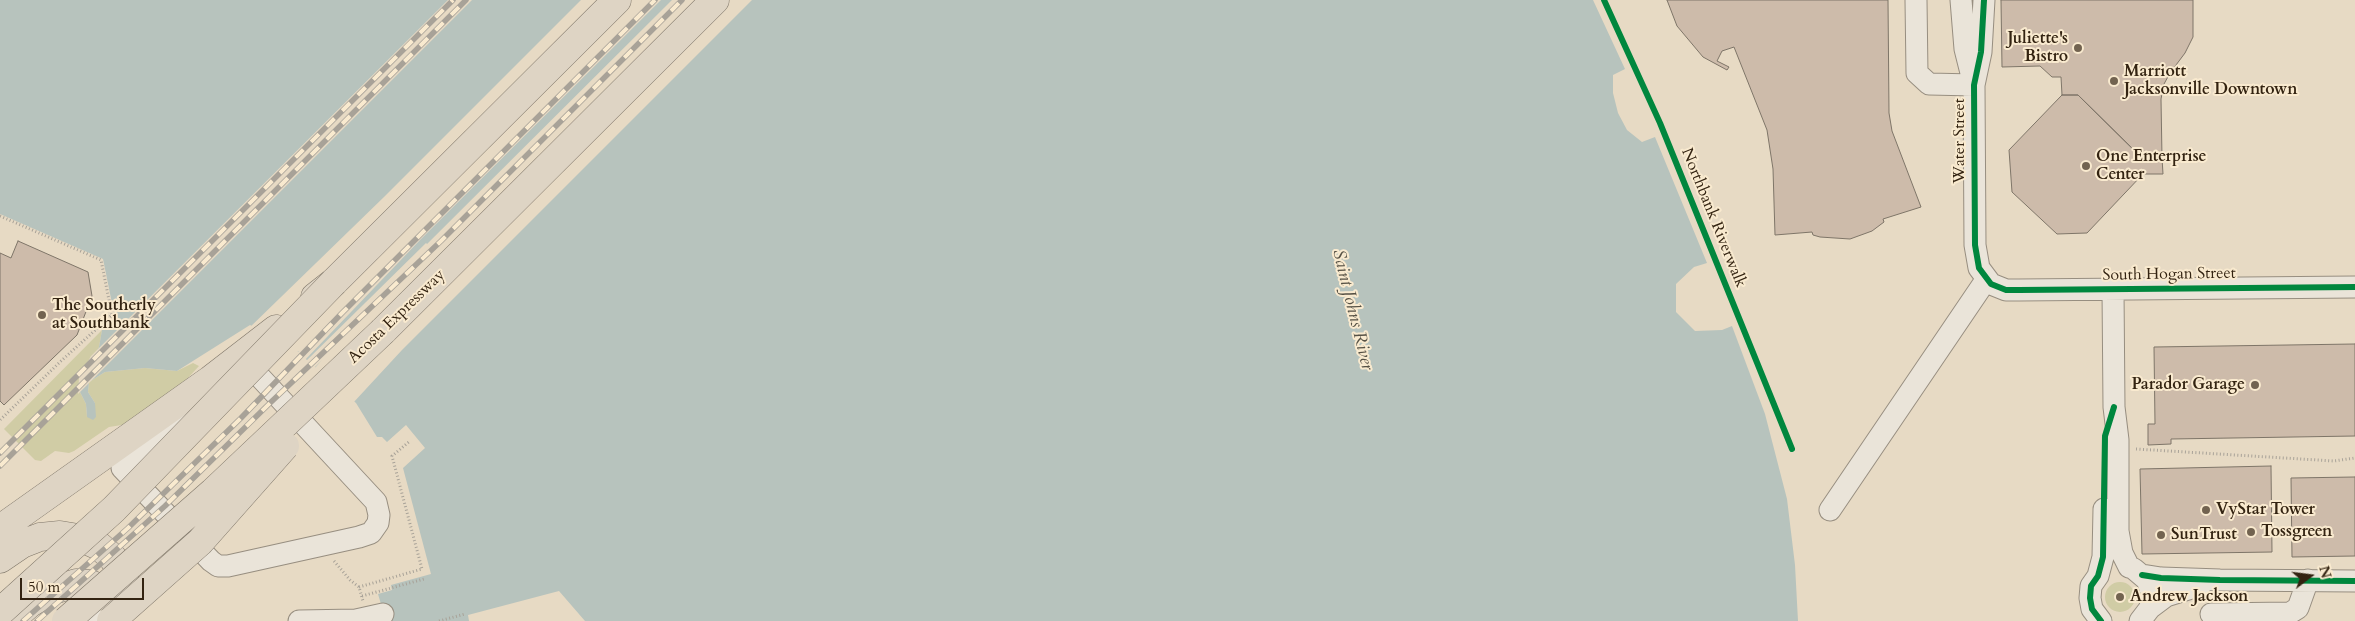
<!DOCTYPE html>
<html>
<head>
<meta charset="utf-8">
<style>
	body { margin:0 }
	#map { position:relative; width:2355px; height:621px; overflow:hidden; background:#e7dac4; font-family:Cardo,serif }
	canvas { display:block }
	.north { position:absolute; left:2285px; top:551px; width:50px; height:50px; -webkit-text-stroke:4px #f9eacf; paint-order:stroke; rotate:75deg; font-size:14px; font-weight:700; line-height:20px; text-align:center; color:#332311 }
	.north::after { content:''; display:block; margin:auto; width:18px; height:22px; background:#332311; clip-path:polygon(50% 0,100% 100%,50% 72%,0 100%) }
	.scale { position:absolute; left:20px; top:578px; width:124px; height:22px; box-sizing:border-box; border:2px solid #332311; border-top:0; padding-left:6px; font-size:15px; line-height:18px; white-space:nowrap; color:#332311; -webkit-text-stroke:4px #f9eacf; paint-order:stroke }
</style>
</head>
<body>
<div id="map">
<canvas width="2355" height="621"></canvas>
<div class="north">N</div>
<div class="scale">50 m</div>
</div>
<script>
const g = document.querySelector('canvas').getContext('2d');
g.lineJoin = 'round';
function fillPath(path, color) {
  g.fillStyle = color;
  g.fill(path, 'evenodd');
}
function poly(rows) {
  const path = new Path2D();
  for (const r of rows) {
    if (r.length === 3) {
      path.moveTo(r[0] + r[2], r[1]);
      path.arc(r[0], r[1], r[2], 0, 2 * Math.PI);
      continue;
    }
    path.moveTo(r[0], r[1]);
    for (let i = 2; i < r.length; i += 2) path.lineTo(r[i], r[i + 1]);
  }
  return path;
}
function stroke(path, color, width, dash) {
  g.strokeStyle = color;
  g.lineWidth = width;
  g.lineCap = dash ? 'butt' : 'round';
  g.setLineDash(dash || []);
  g.stroke(path);
}
function write(font, color, halo, rows, align = 'center') {
  g.font = font + ' Cardo,serif';
  g.lineWidth = 4;
  g.setLineDash([]);
  g.textBaseline = 'middle';
  g.strokeStyle = halo;
  g.fillStyle = color;
  for (const [text, x, y, turn = 0] of rows) {
    g.save();
    g.translate(x, y);
    g.rotate((+turn || 0) * Math.PI / 180);
    g.textAlign = isNaN(turn) ? turn : align;
    if (halo) g.strokeText(text, 0, 0);
    g.fillText(text, 0, 0);
    g.restore();
  }
}
fillPath(poly([
	[102,330,99,347,81,378,80,392,86,404,87,417,95,403,88,392,89,382,105,372,145,368,177,371,193,363,199,366,161,407,128,424,109,427,74,451,69,453,55,451,41,461,35,460,4,429],
	[2120,597,15]
]), '#d0cca5');
fillPath(poly([
	[0,0,1593,0,1625,69,1613,75,1613,93,1618,113,1627,130,1642,142,1655,137,1707,263,1694,267,1676,284,1676,312,1695,331,1722,330,1732,326,1765,414,1787,499,1795,565,1798,621,585,621,559,591,468,615,469,621,386,621,378,594,392,590,391,585,431,574,403,468,425,448,406,425,387,442,382,437,377,437,356,403,291,346,250,325,177,371,145,368,105,372,89,382,88,392,95,403,96,417,93,420,87,417,86,404,80,392,81,378,99,347,102,330,115,318,103,259,0,214]
]), '#b7c3bd');
fillPath(poly([
	[448,0,472,0,78,394,79,378,91,356],
	[581,0,661,0,421,239,304,361,296,354,299,351,295,353,250,328,246,331,385,196],
	[672,0,752,0,402,350,353,403,314,369,322,360,313,369,305,362,426,243,427,244]
]), '#e7dac4');
const building = poly([
	[1667,0,1888,0,1889,113,1892,131,1921,207,1883,219,1884,222,1872,231,1850,239,1820,237,1813,235,1812,232,1775,235,1773,169,1767,130,1734,47,1722,51,1717,61,1729,67,1727,70,1703,57,1677,26,1667,0],
	[2001,0,2193,0,2193,37,2185,53,2170,73,2164,84,2161,99,2162,158,2142,158,2078,95,2062,95,2061,77,2052,77,2040,66,2002,67,2001,0],
	[2062,95,2078,95,2142,158,2162,158,2163,174,2143,174,2087,233,2057,234,2012,192,2009,150,2062,95],
	[18,241,88,272,92,296,77,335,4,405,0,401,0,253,11,258,18,241],
	[2355,344,2355,436,2171,439,2171,444,2148,445,2148,424,2155,424,2154,347,2355,344],
	[2271,466,2272,552,2142,554,2140,469,2271,466],
	[2355,477,2355,556,2292,557,2291,478,2355,477]
]);
fillPath(building, '#cdbbaa');
stroke(building, '#7e7568', 1);
const minor = poly([
	[1916,0,1917,73,1929,84,1974,85],
	[1961,0,1965,49,1973,81],
	[1984,0,1981,52,1974,85,1975,245,1979,268,1991,284,2006,290,2019,290,2355,287],
	[2113,290,2114,407,2118,440,2118,531,2122,553,2129,567],
	[245,361,376,502,379,515,378,523,371,533,359,537,228,566,218,566,211,561,122,468,245,361],
	[1830,510,1986,280],
	[2134,569,2147,580,2152,594,2150,608,2140,621],
	[2142,575,2161,578,2220,580,2355,581],
	[2150,608,2166,596,2201,585],
	[2211,614,2290,613,2298,608,2308,580],
	[89,621,115,610],
	[299,621,356,620,383,614],
	[2101,621,2092,609,2090,598,2091,586,2098,576,2103,557,2104,509]
]);
const highway = poly([
	[315,297,334,282,617,0],
	[383,331,715,0],
	[0,529,210,380,276,329],
	[0,559,22,544,40,537,60,535,84,539,99,546,113,558,123,575,130,596],
	[10,621,29,604,48,592,76,583,90,584,102,589,108,595,115,610]
]);
stroke(minor, '#978e80', 23);
stroke(highway, '#7e7568', 29);
stroke(poly([
	[1604,0,1660,123,1792,449],
	[0,216,101,260,112,315,61,361,0,420],
	[2136,449,2334,461,2355,458],
	[334,561,350,580,359,587,363,601],
	[359,587,422,569,392,456,410,441],
	[362,596,424,579],
	[439,621,465,614]
]), '#a8a298', 3, [1, 2.5]);
stroke(minor, '#eae4d9', 21);
stroke(highway, '#ded4c4', 28);
const rail = poly([
	[0,453,453,0],
	[0,466,466,0],
	[23,621,128,528,241,418,342,313,655,0],
	[37,621,165,506,270,403,441,241,682,0]
]);
stroke(rail, '#a8a298', 5.5);
stroke(rail, '#f9eacf', 4, [11]);
const highwayBridge = poly([
	[0,612,114,509,334,282],
	[66,621,213,492,383,331],
	[111,621,200,542,285,446]
]);
stroke(highwayBridge, '#7e7568', 29, []);
stroke(highwayBridge, '#ded4c4', 28);
stroke(poly([
	[1604,0,1660,123,1792,449],
	[1984,0,1981,52,1974,85,1975,245,1979,268,1991,284,2006,290,2019,290,2355,287],
	[2142,575,2161,578,2220,580,2355,581],
	[2101,621,2092,609,2090,598,2091,586,2098,576,2103,557,2105,436,2114,407]
]), '#00873e', 6);
for (const [x, y, r, color] of [
	[2078,48,5,"#726350"],
	[2114,81,5,"#726350"],
	[2086,166,5,"#726350"],
	[42,315,5,"#726350"],
	[2255,385,5,"#726350"],
	[2206,510,5,"#726350"],
	[2251,532,5,"#726350"],
	[2161,535,5,"#726350"],
	[2120,597,5,"#726350"]
]) {
  const dot = new Path2D();
  dot.arc(x, y, r, 0, 2 * Math.PI);
  g.fillStyle = color;
  g.fill(dot);
  stroke(dot, '#f9eacf', 2);
}
write('bold 16px', '#332311', '#f9eacf', [
	["Juliette's",2068,39,"right"],
	["Bistro",2068,57,"right"],
	["Marriott",2124,72],
	["Jacksonville Downtown",2124,90],
	["One Enterprise",2096,157],
	["Center",2096,175],
	["The Southerly",52,306],
	["at Southbank",52,324],
	["Parador Garage",2245,385,"right"],
	["VyStar Tower",2216,510],
	["Tossgreen",2261,532],
	["SunTrust",2171,535],
	["Andrew Jackson",2130,597]
], 'left');
write('16px', '#332311', '#f9eacf', [
	["Water Street",1960,141,-90],
	["Northbank Riverwalk",1713,218,68],
	["South Hogan Street",2169,275,-1],
	["Acosta Expressway",397,317,-44]
]);
write('italic 18px', '#555044', '#f9eacf', [
	["Saint Johns River",1352,310,76]
]);
</script>
</body>
</html>
